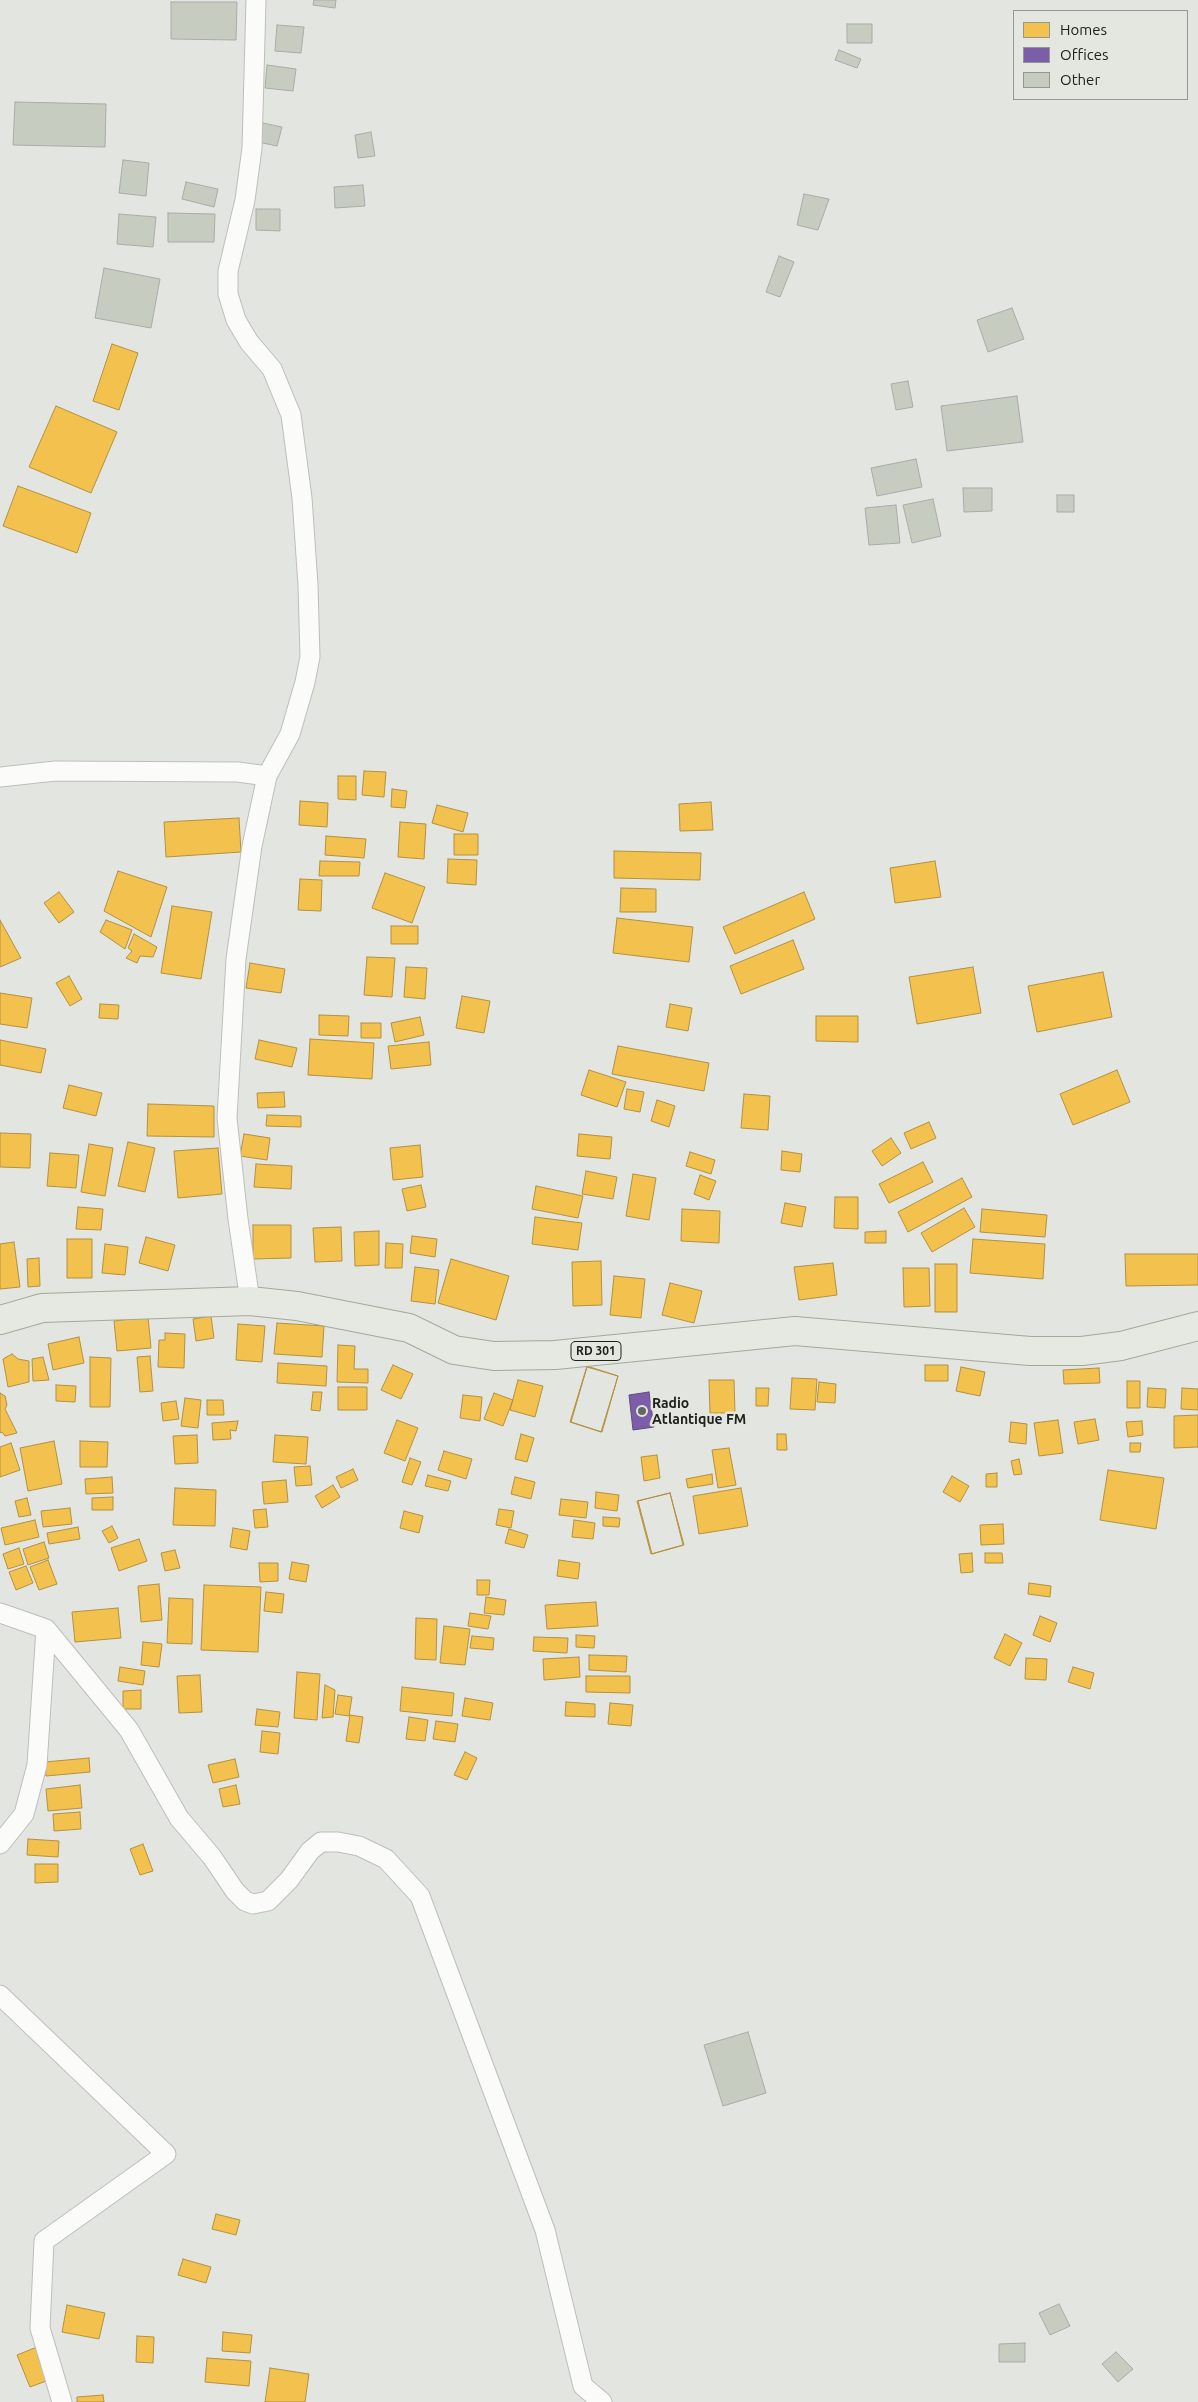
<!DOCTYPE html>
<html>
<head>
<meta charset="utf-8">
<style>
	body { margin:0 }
	#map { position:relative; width:1198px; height:2402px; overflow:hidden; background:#e3e5e1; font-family:Ubuntu,sans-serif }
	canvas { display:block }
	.legend { position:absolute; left:1013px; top:10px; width:175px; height:90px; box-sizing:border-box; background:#e3e7df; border:1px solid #959892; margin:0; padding:6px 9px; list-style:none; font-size:15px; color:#20211e }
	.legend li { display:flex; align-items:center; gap:10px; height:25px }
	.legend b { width:25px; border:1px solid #959892 }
</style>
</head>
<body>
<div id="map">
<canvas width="1198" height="2402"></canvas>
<ul class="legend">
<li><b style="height:14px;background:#f2c14e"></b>Homes</li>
<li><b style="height:14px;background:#7b5ea7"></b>Offices</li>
<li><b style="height:14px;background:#c6ccbf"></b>Other</li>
</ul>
</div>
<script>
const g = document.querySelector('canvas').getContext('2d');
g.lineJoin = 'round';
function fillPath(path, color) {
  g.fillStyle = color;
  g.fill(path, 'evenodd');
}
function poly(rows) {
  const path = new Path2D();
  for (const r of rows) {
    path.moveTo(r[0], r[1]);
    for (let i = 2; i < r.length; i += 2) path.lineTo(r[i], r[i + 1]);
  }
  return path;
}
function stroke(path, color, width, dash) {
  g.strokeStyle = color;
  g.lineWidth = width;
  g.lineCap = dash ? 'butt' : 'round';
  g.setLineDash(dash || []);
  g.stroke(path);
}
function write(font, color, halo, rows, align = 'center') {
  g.font = font + ' Ubuntu,sans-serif';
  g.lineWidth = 5;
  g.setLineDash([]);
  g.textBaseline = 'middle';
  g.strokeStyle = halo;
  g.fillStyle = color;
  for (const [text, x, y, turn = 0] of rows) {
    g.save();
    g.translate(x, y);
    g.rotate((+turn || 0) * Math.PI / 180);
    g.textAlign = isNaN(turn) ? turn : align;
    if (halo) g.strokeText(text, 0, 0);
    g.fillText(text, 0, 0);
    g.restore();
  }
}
const homes = poly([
	[112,344,138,353,119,410,93,401,112,344],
	[56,406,117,432,91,493,29,467,56,406],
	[18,486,91,513,77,553,3,526,18,486],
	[364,771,386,772,384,797,362,795,364,771],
	[338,776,356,776,356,800,338,799,338,776],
	[392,789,407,791,405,808,391,807,392,789],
	[300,801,328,803,327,827,299,825,300,801],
	[711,802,713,830,680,831,679,804,711,802],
	[437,805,468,813,463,832,432,823,437,805],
	[239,818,241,852,166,857,164,822,239,818],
	[400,822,426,824,424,859,398,857,400,822],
	[454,834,478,834,478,855,454,855,454,834],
	[326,836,366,839,364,858,325,855,326,836],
	[614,851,701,853,700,880,614,878,614,851],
	[448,859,477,860,476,885,447,883,448,859],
	[320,861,360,862,359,876,319,876,320,861],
	[935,861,941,897,895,903,890,868,935,861],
	[118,871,167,887,151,937,104,911,118,871],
	[385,873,425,887,412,923,372,908,385,873],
	[300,879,322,880,321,911,298,910,300,879],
	[621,888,656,889,656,912,620,912,621,888],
	[59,892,74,912,59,923,44,903,59,892],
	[804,892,815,919,735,954,723,927,804,892],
	[172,906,212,912,201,979,161,973,172,906],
	[617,918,693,927,689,962,613,953,617,918],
	[0,920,21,958,0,967,0,920],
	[106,920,132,930,125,949,100,932,106,920],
	[391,926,418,926,418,944,391,944,391,926],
	[134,934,157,947,153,957,140,956,137,963,126,958,132,951,128,948,134,934],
	[793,940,804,969,741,994,730,966,793,940],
	[367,957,395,958,392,997,364,995,367,957],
	[250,963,285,969,281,993,246,988,250,963],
	[406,967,427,968,425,999,404,997,406,967],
	[973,967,981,1013,917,1024,909,977,973,967],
	[1103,972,1112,1017,1037,1032,1028,986,1103,972],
	[69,976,82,999,70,1006,56,983,69,976],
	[0,993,32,998,27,1028,0,1024,0,993],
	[462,996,490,1001,484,1033,456,1028,462,996],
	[100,1004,119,1005,118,1019,99,1018,100,1004],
	[670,1004,692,1008,688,1031,666,1027,670,1004],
	[319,1015,349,1016,348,1036,319,1035,319,1015],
	[816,1016,858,1016,858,1042,816,1041,816,1016],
	[420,1017,424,1035,395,1042,391,1023,420,1017],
	[361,1023,381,1023,381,1038,361,1038,361,1023],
	[310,1039,374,1043,372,1079,308,1075,310,1039],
	[0,1040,46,1049,41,1073,0,1065,0,1040],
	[259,1040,297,1048,292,1067,255,1059,259,1040],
	[429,1042,431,1065,391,1069,388,1046,429,1042],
	[618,1046,709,1063,704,1091,612,1074,618,1046],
	[589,1070,626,1082,617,1107,581,1095,589,1070],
	[1117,1070,1130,1102,1073,1125,1060,1094,1117,1070],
	[69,1085,102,1093,96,1116,63,1108,69,1085],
	[627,1089,644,1092,640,1112,624,1109,627,1089],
	[284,1092,285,1107,258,1108,257,1093,284,1092],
	[744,1094,770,1096,768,1130,741,1128,744,1094],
	[657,1100,675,1106,669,1127,651,1121,657,1100],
	[148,1104,214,1106,214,1137,147,1136,148,1104],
	[267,1115,301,1116,301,1127,266,1126,267,1115],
	[929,1122,936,1138,911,1149,904,1133,929,1122],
	[0,1133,31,1134,30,1168,0,1167,0,1133],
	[244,1134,270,1138,267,1160,240,1156,244,1134],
	[579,1134,612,1137,610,1159,577,1156,579,1134],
	[891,1138,901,1153,882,1166,872,1151,891,1138],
	[128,1142,155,1148,145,1192,118,1186,128,1142],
	[89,1144,113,1148,105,1196,81,1192,89,1144],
	[420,1145,423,1177,393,1180,390,1148,420,1145],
	[218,1148,222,1194,178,1198,174,1151,218,1148],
	[782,1151,802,1154,800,1172,781,1170,782,1151],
	[690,1152,715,1160,711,1174,686,1166,690,1152],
	[50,1153,79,1155,76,1188,47,1186,50,1153],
	[923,1162,933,1182,889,1203,879,1184,923,1162],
	[256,1164,292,1166,291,1189,254,1187,256,1164],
	[586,1171,617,1177,613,1199,582,1194,586,1171],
	[633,1174,656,1178,649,1220,626,1216,633,1174],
	[700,1175,716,1181,709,1200,694,1194,700,1175],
	[962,1178,972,1197,908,1232,898,1212,962,1178],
	[421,1185,426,1207,407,1211,402,1189,421,1185],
	[536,1186,583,1196,578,1218,532,1209,536,1186],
	[835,1197,858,1197,858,1229,834,1228,835,1197],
	[785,1203,806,1207,802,1227,781,1223,785,1203],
	[78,1207,103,1209,101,1230,76,1229,78,1207],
	[964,1208,975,1227,932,1252,921,1233,964,1208],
	[682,1209,720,1211,719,1243,681,1241,682,1209],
	[982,1209,1047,1215,1045,1237,980,1232,982,1209],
	[535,1217,582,1223,578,1250,532,1244,535,1217],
	[253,1225,291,1225,291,1258,253,1259,253,1225],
	[341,1227,342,1261,315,1262,313,1228,341,1227],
	[379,1231,379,1265,355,1266,354,1232,379,1231],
	[886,1231,886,1243,865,1243,865,1232,886,1231],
	[412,1236,437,1239,435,1257,410,1253,412,1236],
	[146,1237,175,1245,168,1271,139,1263,146,1237],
	[67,1239,92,1239,92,1278,67,1278,67,1239],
	[973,1239,1045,1244,1043,1279,970,1273,973,1239],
	[14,1242,20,1287,0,1289,0,1244,14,1242],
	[386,1243,403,1244,402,1268,385,1268,386,1243],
	[105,1244,128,1247,125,1275,102,1273,105,1244],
	[1125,1254,1198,1254,1198,1285,1126,1286,1125,1254],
	[39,1258,40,1286,28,1287,27,1259,39,1258],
	[451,1259,509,1276,496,1320,438,1303,451,1259],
	[601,1261,602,1305,573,1306,572,1262,601,1261],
	[833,1263,837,1295,799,1300,794,1267,833,1263],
	[935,1264,957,1264,957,1312,935,1312,935,1264],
	[415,1267,439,1270,435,1304,411,1301,415,1267],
	[903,1268,929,1268,930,1306,904,1307,903,1268],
	[614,1276,645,1279,641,1318,610,1315,614,1276],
	[670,1283,702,1291,694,1323,662,1315,670,1283],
	[211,1316,214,1338,196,1341,193,1319,211,1316],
	[148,1317,151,1348,117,1351,114,1321,148,1317],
	[277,1323,324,1326,322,1357,274,1354,277,1323],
	[238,1324,265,1326,262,1362,236,1360,238,1324],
	[165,1333,185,1334,184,1368,158,1367,159,1340,165,1340,165,1333],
	[79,1337,84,1363,53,1370,48,1344,79,1337],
	[338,1345,355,1346,354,1369,368,1369,368,1383,337,1382,338,1345],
	[12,1354,18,1359,29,1361,29,1382,8,1387,3,1359,12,1354],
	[150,1356,153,1391,140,1392,137,1357,150,1356],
	[43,1357,49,1380,33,1381,32,1359,43,1357],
	[90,1357,111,1358,110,1407,90,1407,90,1357],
	[278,1363,327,1366,326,1386,277,1383,278,1363],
	[393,1365,413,1374,401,1399,381,1390,393,1365],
	[925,1365,948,1365,948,1381,925,1381,925,1365],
	[587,1366,618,1376,601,1432,570,1422,587,1366],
	[587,1367,618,1376,602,1432,571,1422,587,1367],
	[961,1367,985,1372,980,1396,956,1391,961,1367],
	[1099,1368,1100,1383,1064,1384,1063,1370,1099,1368],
	[792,1378,817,1379,815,1410,790,1409,792,1378],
	[518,1380,543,1386,535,1417,510,1410,518,1380],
	[709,1380,734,1380,735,1413,710,1413,709,1380],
	[1127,1381,1140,1381,1140,1408,1127,1408,1127,1381],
	[819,1382,836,1384,835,1403,817,1402,819,1382],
	[56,1385,76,1386,75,1402,56,1401,56,1385],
	[338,1387,367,1387,367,1410,338,1410,338,1387],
	[756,1388,769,1388,768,1406,756,1406,756,1388],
	[1148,1388,1166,1389,1165,1408,1147,1407,1148,1388],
	[1182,1388,1198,1389,1198,1410,1181,1409,1182,1388],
	[313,1392,322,1392,320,1411,311,1410,313,1392],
	[0,1393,5,1396,7,1405,5,1409,17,1433,5,1436,2,1432,0,1433,0,1393],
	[494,1393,513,1400,503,1426,484,1419,494,1393],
	[463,1395,482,1397,480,1421,460,1418,463,1395],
	[185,1398,201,1400,198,1428,181,1426,185,1398],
	[207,1400,223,1400,224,1415,207,1415,207,1400],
	[176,1401,179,1419,163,1421,161,1403,176,1401],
	[1198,1415,1198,1447,1174,1448,1174,1416,1198,1415],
	[1095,1419,1099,1440,1078,1444,1074,1422,1095,1419],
	[397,1420,418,1428,405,1461,384,1453,397,1420],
	[1058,1420,1063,1453,1039,1456,1034,1423,1058,1420],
	[238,1421,236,1431,230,1430,231,1439,213,1440,212,1423,238,1421],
	[1142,1421,1143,1435,1128,1437,1126,1422,1142,1421],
	[1011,1422,1027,1424,1026,1444,1009,1442,1011,1422],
	[521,1434,534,1438,527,1462,515,1459,521,1434],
	[777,1434,786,1434,787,1450,777,1450,777,1434],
	[197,1435,198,1463,175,1464,173,1436,197,1435],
	[275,1435,308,1437,306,1464,273,1462,275,1435],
	[54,1441,62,1484,28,1491,20,1448,54,1441],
	[80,1441,108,1442,107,1467,80,1467,80,1441],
	[11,1443,20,1470,0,1477,0,1447,11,1443],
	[1130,1443,1141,1443,1140,1452,1130,1452,1130,1443],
	[729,1448,736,1485,718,1488,712,1450,729,1448],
	[444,1451,472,1459,466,1479,438,1470,444,1451],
	[657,1455,660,1478,644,1481,641,1457,657,1455],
	[410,1458,421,1462,412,1485,402,1482,410,1458],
	[1019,1459,1022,1474,1014,1475,1011,1461,1019,1459],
	[310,1466,312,1485,296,1486,294,1467,310,1466],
	[353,1469,358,1480,341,1488,336,1477,353,1469],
	[1108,1470,1164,1478,1156,1529,1100,1520,1108,1470],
	[997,1473,997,1487,986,1487,986,1474,997,1473],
	[712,1474,713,1484,688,1488,686,1479,712,1474],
	[428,1475,451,1481,448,1491,425,1486,428,1475],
	[952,1476,969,1486,960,1502,943,1492,952,1476],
	[112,1477,113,1493,86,1494,85,1479,112,1477],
	[515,1477,535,1482,531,1499,511,1494,515,1477],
	[286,1480,288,1502,264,1504,262,1482,286,1480],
	[333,1485,340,1497,322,1508,315,1496,333,1485],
	[175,1488,216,1490,215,1526,173,1525,175,1488],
	[741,1488,748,1526,699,1534,693,1496,741,1488],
	[596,1492,619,1495,617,1511,595,1508,596,1492],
	[670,1493,683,1545,651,1554,637,1501,670,1493],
	[670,1493,684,1545,652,1554,638,1501,670,1493],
	[113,1497,113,1510,92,1510,92,1498,113,1497],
	[27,1498,31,1515,19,1517,15,1501,27,1498],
	[561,1499,588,1502,586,1518,559,1515,561,1499],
	[70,1508,72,1524,43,1527,41,1511,70,1508],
	[266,1509,268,1527,255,1528,253,1510,266,1509],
	[499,1509,514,1511,511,1528,496,1525,499,1509],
	[404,1511,423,1516,419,1533,400,1528,404,1511],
	[603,1517,620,1518,619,1527,603,1526,603,1517],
	[35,1520,39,1537,5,1545,1,1528,35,1520],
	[574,1520,595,1523,593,1539,572,1537,574,1520],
	[1003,1524,1004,1544,981,1545,980,1525,1003,1524],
	[112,1526,118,1538,109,1543,102,1531,112,1526],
	[78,1527,80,1539,49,1544,47,1533,78,1527],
	[233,1528,250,1531,247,1550,230,1547,233,1528],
	[509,1529,528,1535,524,1548,505,1543,509,1529],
	[139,1539,147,1561,119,1571,111,1548,139,1539],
	[44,1542,49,1558,28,1565,23,1549,44,1542],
	[19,1548,24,1564,8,1569,3,1554,19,1548],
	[175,1550,180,1568,165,1571,161,1553,175,1550],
	[972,1553,973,1572,961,1573,959,1554,972,1553],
	[985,1553,1002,1553,1003,1563,985,1563,985,1553],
	[48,1560,57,1584,39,1590,30,1567,48,1560],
	[559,1560,580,1563,578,1579,557,1576,559,1560],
	[292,1562,309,1565,306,1582,289,1579,292,1562],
	[259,1563,278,1563,278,1581,260,1582,259,1563],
	[26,1566,33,1583,16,1590,9,1572,26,1566],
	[477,1580,490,1580,489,1595,477,1595,477,1580],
	[1029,1583,1051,1586,1050,1597,1028,1594,1029,1583],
	[159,1584,162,1620,141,1622,138,1586,159,1584],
	[204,1585,261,1587,258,1652,201,1650,204,1585],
	[266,1592,284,1594,282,1613,264,1611,266,1592],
	[486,1597,506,1600,504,1615,484,1613,486,1597],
	[169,1598,193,1599,192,1644,167,1643,169,1598],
	[596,1602,598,1626,547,1629,545,1605,596,1602],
	[118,1608,121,1638,75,1642,72,1612,118,1608],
	[470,1613,491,1616,488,1629,468,1626,470,1613],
	[1040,1616,1057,1623,1050,1642,1033,1635,1040,1616],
	[416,1618,437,1619,436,1660,415,1659,416,1618],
	[444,1626,470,1629,465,1665,440,1663,444,1626],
	[1005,1634,1022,1643,1010,1666,994,1658,1005,1634],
	[576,1635,595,1636,594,1648,576,1647,576,1635],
	[472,1636,494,1638,493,1650,470,1648,472,1636],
	[534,1637,568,1638,567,1653,533,1651,534,1637],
	[143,1642,162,1644,159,1667,141,1665,143,1642],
	[589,1655,627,1656,626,1672,589,1670,589,1655],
	[579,1657,580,1677,544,1680,543,1659,579,1657],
	[1026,1658,1047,1659,1046,1680,1025,1679,1026,1658],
	[120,1667,145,1671,143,1685,118,1681,120,1667],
	[1073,1667,1094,1673,1090,1689,1068,1682,1073,1667],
	[297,1672,320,1674,317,1720,294,1718,297,1672],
	[200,1675,202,1712,179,1713,177,1676,200,1675],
	[586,1676,630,1676,630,1693,586,1692,586,1676],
	[325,1685,335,1690,333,1717,322,1718,325,1685],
	[402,1687,454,1693,452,1716,400,1711,402,1687],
	[141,1690,141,1709,123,1709,123,1691,141,1690],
	[338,1695,352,1697,349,1716,335,1714,338,1695],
	[465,1698,493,1703,490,1720,462,1716,465,1698],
	[566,1702,595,1704,595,1717,565,1716,566,1702],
	[610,1703,633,1705,631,1726,608,1724,610,1703],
	[257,1709,280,1712,278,1727,255,1725,257,1709],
	[350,1715,363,1717,359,1743,346,1741,350,1715],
	[409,1717,428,1720,425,1741,406,1739,409,1717],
	[436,1721,458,1724,455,1742,433,1739,436,1721],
	[262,1731,280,1733,278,1754,260,1752,262,1731],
	[465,1752,477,1758,467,1780,454,1775,465,1752],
	[89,1758,90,1772,46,1776,45,1762,89,1758],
	[235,1759,239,1777,213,1783,208,1765,235,1759],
	[80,1785,82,1808,48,1811,46,1789,80,1785],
	[236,1785,240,1804,223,1807,219,1789,236,1785],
	[80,1812,81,1829,54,1831,53,1814,80,1812],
	[28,1839,59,1841,58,1857,27,1855,28,1839],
	[143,1844,153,1871,140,1875,130,1849,143,1844],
	[35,1864,58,1864,58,1882,35,1883,35,1864],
	[216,2214,240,2220,236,2235,212,2229,216,2214],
	[183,2259,211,2267,206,2283,178,2275,183,2259],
	[67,2305,105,2313,99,2339,62,2332,67,2305],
	[223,2332,252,2335,250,2353,222,2351,223,2332],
	[137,2336,154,2337,153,2363,136,2362,137,2336],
	[37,2347,49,2380,30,2387,17,2355,37,2347],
	[207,2358,251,2361,249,2386,205,2382,207,2358],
	[270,2368,309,2374,305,2402,265,2402,270,2368],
	[103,2395,104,2402,77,2402,77,2397,103,2395]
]);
fillPath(homes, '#f2c14e');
stroke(homes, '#b39140', 1);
const offices = poly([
	[649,1392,654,1427,633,1430,629,1395,649,1392]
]);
fillPath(offices, '#7b5ea7');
stroke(offices, '#604c7e', 1);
const building = poly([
	[314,0,336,0,335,8,313,5,314,0],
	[171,2,237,2,236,40,171,39,171,2],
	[847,24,872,24,872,43,847,43,847,24],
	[277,25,304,27,301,53,275,51,277,25],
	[839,50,861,59,857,68,835,60,839,50],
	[267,65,296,69,293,91,265,88,267,65],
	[15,102,106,104,105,147,13,145,15,102],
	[263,123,282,127,277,146,258,142,263,123],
	[371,132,375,156,358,158,355,135,371,132],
	[123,160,149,163,146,196,119,193,123,160],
	[186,182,218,189,214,207,182,199,186,182],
	[363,185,365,206,335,208,334,187,363,185],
	[804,194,829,199,818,230,797,225,804,194],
	[256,209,280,209,280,231,256,230,256,209],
	[168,213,215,214,214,242,168,242,168,213],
	[119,214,156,217,153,247,117,244,119,214],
	[779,256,794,262,780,297,766,292,779,256],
	[104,268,160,279,151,328,95,318,104,268],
	[1012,308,1024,339,988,352,977,320,1012,308],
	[908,381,913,407,896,410,891,384,908,381],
	[1017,396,1023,442,947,451,941,406,1017,396],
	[916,459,922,487,877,496,871,468,916,459],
	[963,488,992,488,992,511,964,512,963,488],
	[1057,495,1074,495,1074,512,1057,512,1057,495],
	[933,499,941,536,912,543,903,505,933,499],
	[896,505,900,543,869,545,865,508,896,505],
	[748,2032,766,2093,723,2106,704,2045,748,2032],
	[1059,2304,1070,2326,1050,2335,1039,2313,1059,2304],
	[1025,2343,1025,2362,999,2362,999,2344,1025,2343],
	[1116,2352,1133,2369,1118,2382,1102,2364,1116,2352]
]);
fillPath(building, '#c6ccbf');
stroke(building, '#aaaba8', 1);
const minor = poly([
	[0,777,55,771,238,772,267,776],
	[250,1301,238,1219,227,1118,236,959,252,846,267,776,290,734,305,682,310,657,308,585,302,498,291,415,272,369,249,342,236,320,228,294,228,271,245,200,252,148,256,0],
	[0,1613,46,1629,129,1730,179,1818,212,1857,235,1891,245,1901,253,1904,268,1901,289,1880,310,1851,321,1842,338,1842,359,1846,386,1859,420,1896,545,2230,583,2386,602,2402],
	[0,1844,24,1814,37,1765,46,1629],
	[0,1995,166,2154,44,2241,40,2328,62,2402]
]);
const primary = poly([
	[0,1320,42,1308,250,1301,297,1306,409,1328,454,1350,494,1356,555,1355,795,1331,1030,1351,1082,1351,1121,1346,1198,1326]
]);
stroke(minor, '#bebfbc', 21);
stroke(primary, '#a3a999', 30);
stroke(minor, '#fbfbfa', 19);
stroke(primary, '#e6e9e1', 28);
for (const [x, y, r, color] of [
	[642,1411,5,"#646662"]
]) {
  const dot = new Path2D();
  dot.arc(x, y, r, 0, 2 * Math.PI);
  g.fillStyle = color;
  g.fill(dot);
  stroke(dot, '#e3e7df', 2);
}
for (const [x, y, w] of [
	[596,1351,50]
]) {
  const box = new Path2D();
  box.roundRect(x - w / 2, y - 9.5, w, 19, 4);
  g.fillStyle = '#e3e7df';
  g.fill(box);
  stroke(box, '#20211e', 1);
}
write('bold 12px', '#20211e', null, [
	["RD 301",596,1351]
]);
write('bold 14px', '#20211e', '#e3e7df', [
	["Radio",652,1403],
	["Atlantique FM",652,1419]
], 'left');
</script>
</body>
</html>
